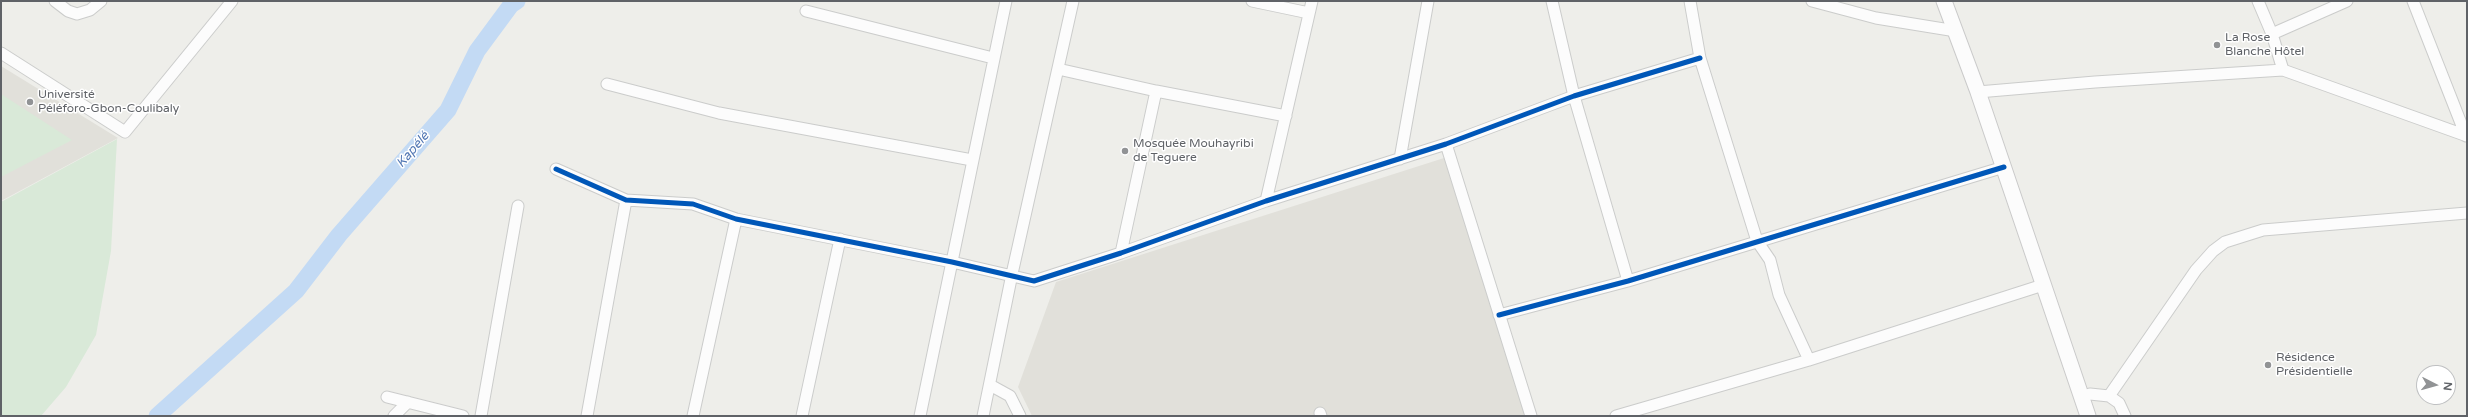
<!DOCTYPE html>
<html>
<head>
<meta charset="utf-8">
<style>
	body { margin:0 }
	#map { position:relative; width:2468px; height:417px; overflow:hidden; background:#eeeeea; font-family:"Varela Round",sans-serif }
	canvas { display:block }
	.frame { position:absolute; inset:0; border:2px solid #5f6267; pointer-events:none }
	.north { position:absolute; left:2416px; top:365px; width:40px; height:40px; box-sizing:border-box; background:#fff; border:1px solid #bfc0c2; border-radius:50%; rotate:96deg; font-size:11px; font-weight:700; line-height:16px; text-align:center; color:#5f6267 }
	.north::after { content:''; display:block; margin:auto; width:14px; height:18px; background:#919395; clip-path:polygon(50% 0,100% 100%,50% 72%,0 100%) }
</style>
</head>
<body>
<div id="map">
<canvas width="2468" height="417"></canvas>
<div class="frame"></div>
<div class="north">N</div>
</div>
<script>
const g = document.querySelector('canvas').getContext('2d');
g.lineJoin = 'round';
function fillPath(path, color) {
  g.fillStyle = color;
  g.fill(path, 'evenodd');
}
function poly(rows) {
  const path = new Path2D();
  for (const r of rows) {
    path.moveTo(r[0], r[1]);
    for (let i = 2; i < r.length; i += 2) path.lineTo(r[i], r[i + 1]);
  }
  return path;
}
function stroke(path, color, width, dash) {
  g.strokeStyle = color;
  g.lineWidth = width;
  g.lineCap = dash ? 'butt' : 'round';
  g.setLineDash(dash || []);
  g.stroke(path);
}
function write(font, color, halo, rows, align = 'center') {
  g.font = font + ' "Varela Round",sans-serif';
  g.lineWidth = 3;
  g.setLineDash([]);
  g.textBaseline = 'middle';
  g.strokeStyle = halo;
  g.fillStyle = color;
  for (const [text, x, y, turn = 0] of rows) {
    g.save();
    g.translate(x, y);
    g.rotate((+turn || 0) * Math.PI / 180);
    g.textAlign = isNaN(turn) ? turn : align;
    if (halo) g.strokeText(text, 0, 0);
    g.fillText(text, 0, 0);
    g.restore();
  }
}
fillPath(poly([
	[1,66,118,138,1,201],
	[1444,158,1525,416,1032,416,1018,387,1056,282]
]), '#e1e0da');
fillPath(poly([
	[1,94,72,140,1,177],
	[117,139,111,251,96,335,66,387,41,416,1,416,1,202]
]), '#d9e9d8');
stroke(poly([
	[157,416,296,291,339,235,448,110,477,51,511,5,517,1]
]), '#c3daf4', 17);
const street = poly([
	[55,1,68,11,77,14,90,10,101,1],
	[1252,1,1309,13],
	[1552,1,1574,96,1628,281],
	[1690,1,1700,58,1757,241,1770,260,1779,295,1809,360],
	[1812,1,1876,18,1956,31],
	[2258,1,2272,34,2283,70],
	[2413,1,2466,136],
	[806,11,993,58],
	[2272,34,2347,1],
	[1,53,125,132,232,1],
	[1058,69,1156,91,1286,116],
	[607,84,719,113,972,160],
	[1978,92,2095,82,2283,70,2467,136],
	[1446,144,1531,416],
	[1400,159,1428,1],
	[556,169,626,200,693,204,736,219,952,262,1034,281,1121,253,1266,201,1446,144,1574,96,1700,58],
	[1266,201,1312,1],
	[1121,253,1156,91],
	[1499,315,1628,281,2004,167],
	[990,385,1010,396,1020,416],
	[2109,396,2196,270,2213,251,2225,242,2263,230,2467,213],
	[387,397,463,416],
	[2081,397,2090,394,2109,396,2119,403,2125,416],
	[1320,413,1321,416],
	[394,416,408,402],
	[481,416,518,206],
	[587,416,626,200],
	[693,416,736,219],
	[802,416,840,239],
	[920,416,1006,1],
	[983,416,1012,274,1073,1],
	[1616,416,1809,360,2043,285]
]);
const secondary = poly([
	[1944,1,1978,92,2088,416]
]);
stroke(street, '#cbcccb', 13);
stroke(secondary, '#cacaca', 17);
stroke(street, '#fcfcfc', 11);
stroke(secondary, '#fcfcfc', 15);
stroke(poly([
	[556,169,626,200,693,204,736,219,952,262,1034,281,1121,253,1266,201,1446,144,1574,96,1700,58],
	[1499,315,1628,281,2004,167]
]), '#0057b8', 5);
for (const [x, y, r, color] of [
	[2217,45,4,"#919395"],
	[30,102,4,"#919395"],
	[1125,151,4,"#919395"],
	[2268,365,4,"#919395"]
]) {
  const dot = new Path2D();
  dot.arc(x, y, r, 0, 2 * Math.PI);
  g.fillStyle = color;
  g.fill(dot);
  stroke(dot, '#fff', 1.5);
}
write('12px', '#5f6267', '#fff', [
	["La Rose",2225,38],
	["Blanche Hôtel",2225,52],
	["Université",38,95],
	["Péléforo-Gbon-Coulibaly",38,109],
	["Mosquée Mouhayribi",1133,144],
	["de Teguere",1133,158],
	["Résidence",2276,358],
	["Présidentielle",2276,372]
], 'left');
write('italic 13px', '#5076b3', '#fff', [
	["Kapélé",413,150,-49]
]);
</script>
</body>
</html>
